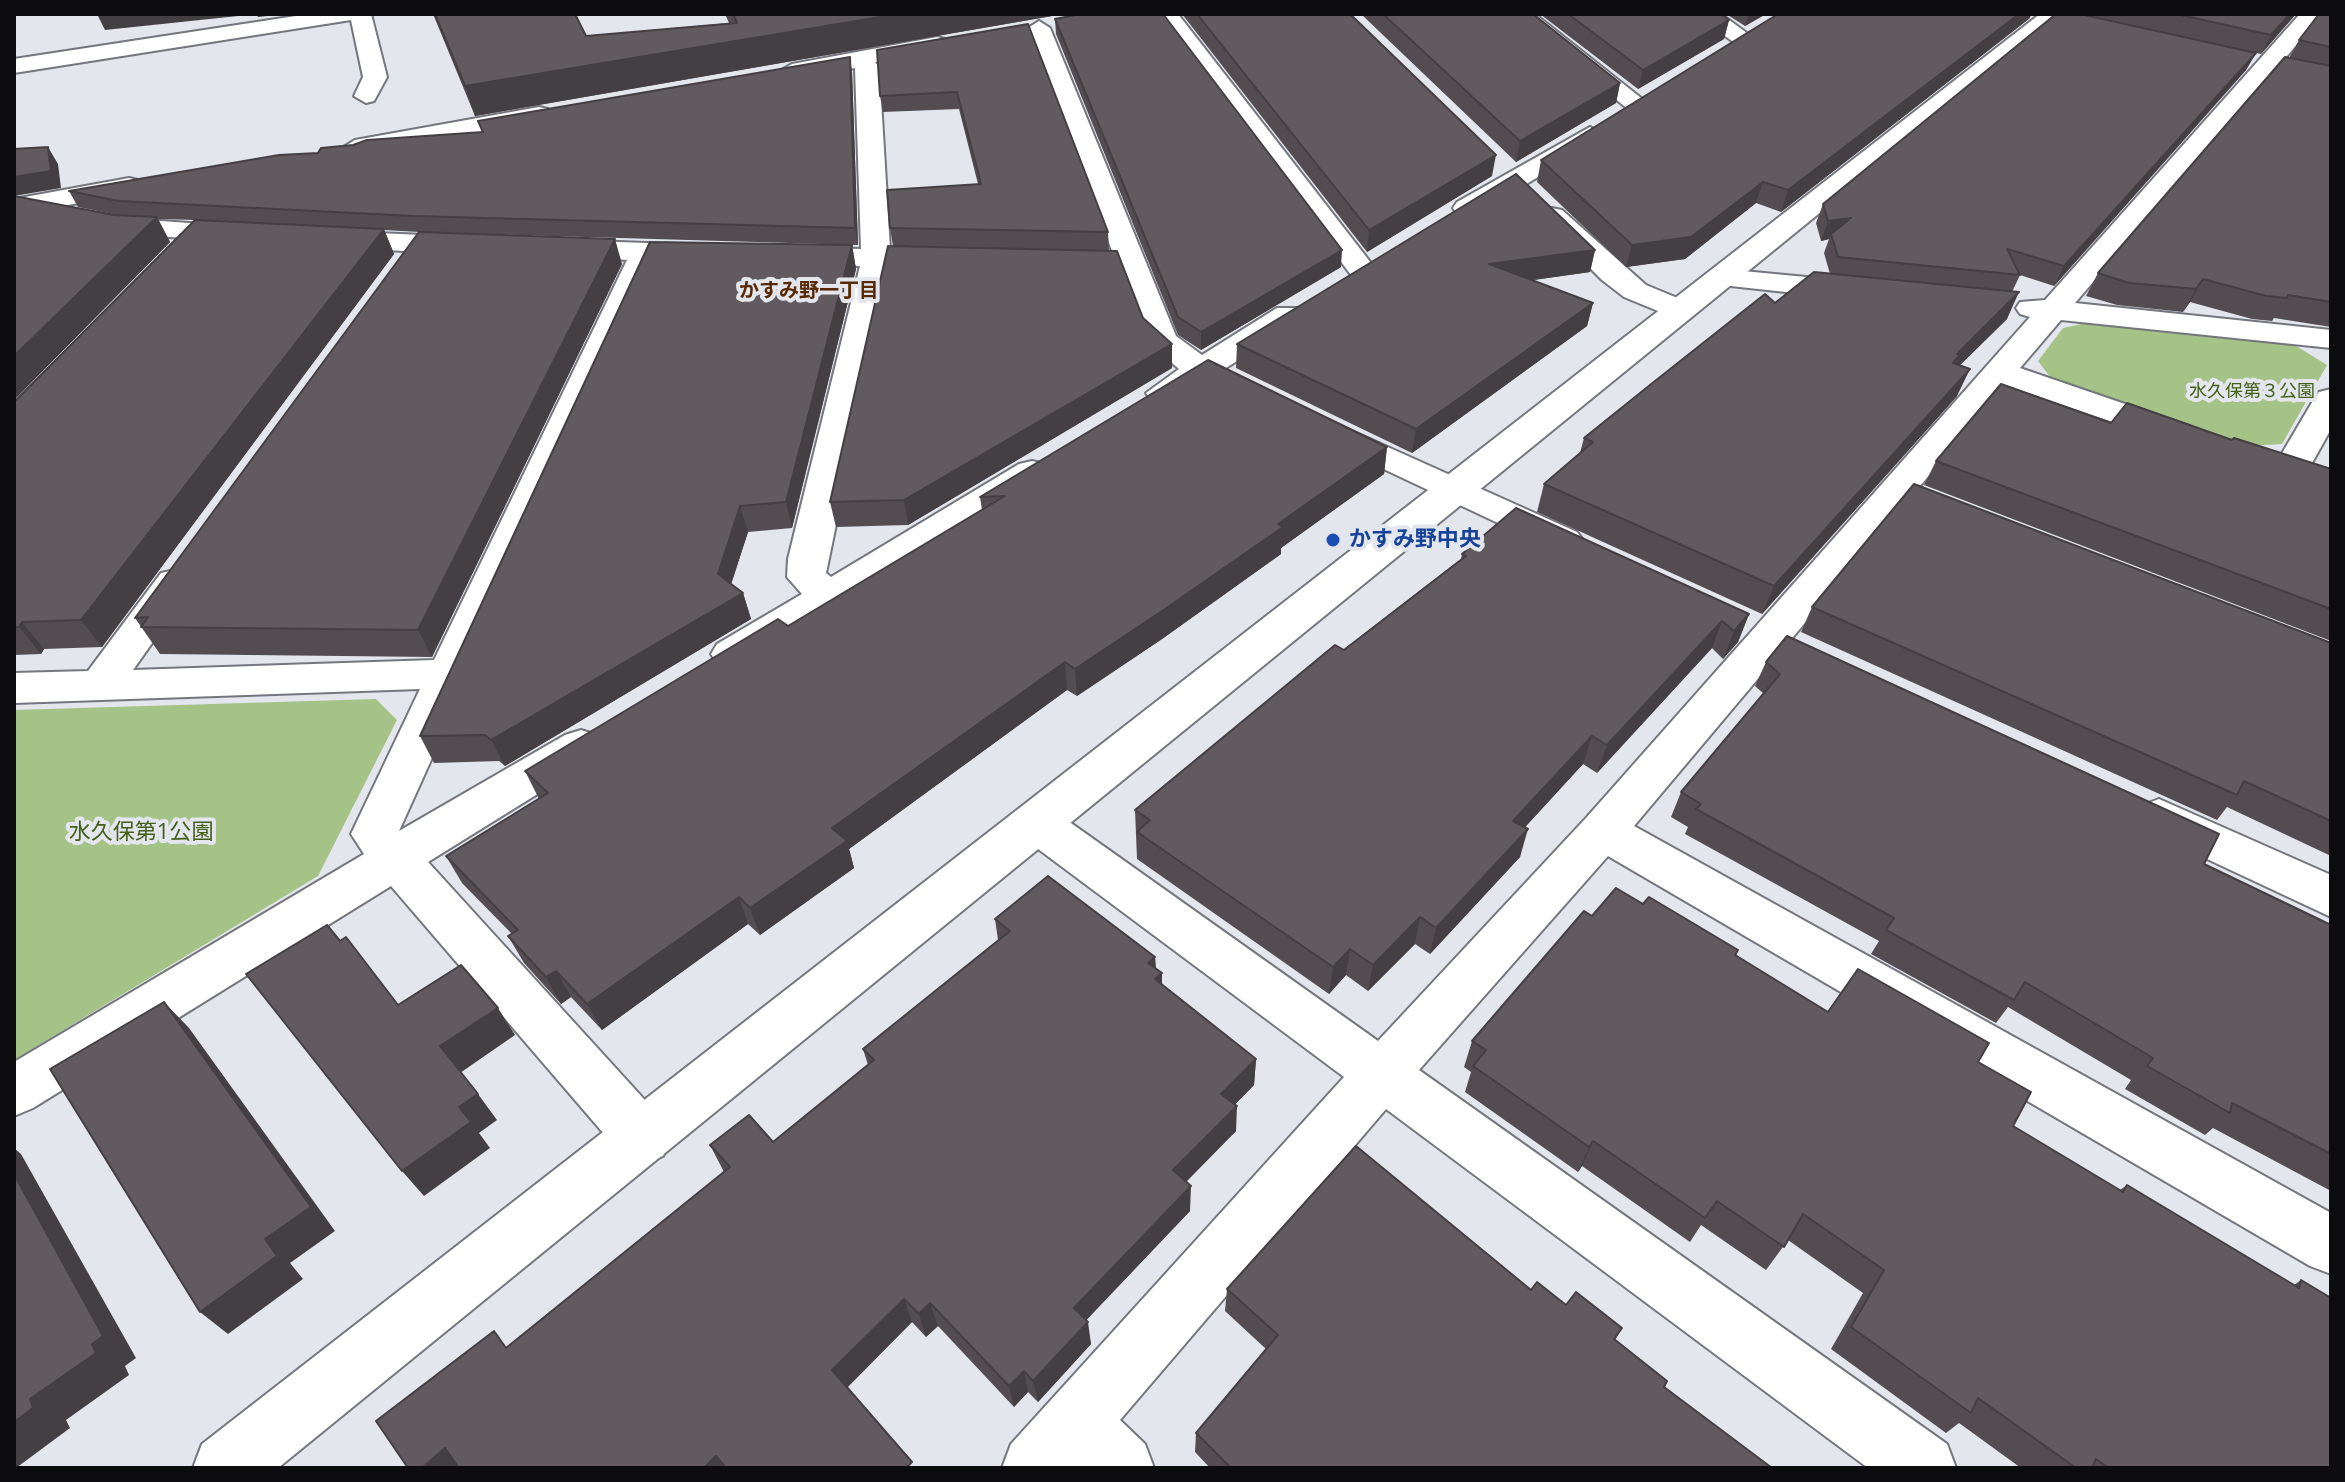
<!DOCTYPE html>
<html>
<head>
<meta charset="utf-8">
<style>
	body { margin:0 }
	#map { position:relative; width:2345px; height:1482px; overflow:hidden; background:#e4e6ee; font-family:"Open Sans",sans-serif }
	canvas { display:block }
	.frame { position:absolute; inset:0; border:16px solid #0c0c0f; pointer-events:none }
</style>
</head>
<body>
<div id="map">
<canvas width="2345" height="1482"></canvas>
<div class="frame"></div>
</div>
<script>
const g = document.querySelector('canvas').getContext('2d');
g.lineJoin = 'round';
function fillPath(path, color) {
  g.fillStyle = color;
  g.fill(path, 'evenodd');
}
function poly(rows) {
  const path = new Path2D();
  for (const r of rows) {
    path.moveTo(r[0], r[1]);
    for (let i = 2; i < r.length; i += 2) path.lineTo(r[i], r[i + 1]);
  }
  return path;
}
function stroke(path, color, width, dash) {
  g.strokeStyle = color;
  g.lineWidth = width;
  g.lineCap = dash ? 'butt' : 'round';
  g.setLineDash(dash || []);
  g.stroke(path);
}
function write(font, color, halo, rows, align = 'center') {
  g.font = font + ' "Open Sans","Noto Sans JP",sans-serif';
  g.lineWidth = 8;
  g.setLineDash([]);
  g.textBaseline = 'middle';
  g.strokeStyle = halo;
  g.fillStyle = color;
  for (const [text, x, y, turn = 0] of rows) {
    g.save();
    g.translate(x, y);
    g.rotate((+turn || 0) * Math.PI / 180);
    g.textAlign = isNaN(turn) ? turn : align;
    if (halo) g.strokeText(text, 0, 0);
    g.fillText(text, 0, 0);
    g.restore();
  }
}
fillPath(poly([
	[2086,323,2293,344,2327,365,2282,444,2250,446,2051,378,2038,361,2063,328],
	[376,699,397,720,318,876,14,1060,14,710]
]), '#a5c287');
const street = poly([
	[309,14,371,14,387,77,374,101,366,103,354,96,363,77,351,20,14,73,14,59,309,14],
	[1156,14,1178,14,1371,263,1376,269,1371,275,1351,275,1156,14],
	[1511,14,1535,14,1650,105,1638,112,1629,110,1511,14],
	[1695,14,1721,14,1755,39,1752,44,1736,44,1695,14],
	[2300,14,2323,14,2075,303,2331,330,2331,348,2061,320,2020,368,2189,426,2194,433,2189,440,2177,443,2165,440,2005,385,1634,826,2331,1213,2331,1274,2310,1266,1608,856,1419,1070,1947,1444,1956,1468,1868,1468,1386,1109,1120,1420,1145,1444,1154,1468,1002,1468,1011,1444,1344,1077,1022,837,1015,824,1022,811,1038,806,1054,811,1378,1041,1586,818,2030,317,2020,314,2016,308,2020,302,2045,300,2300,14],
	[1039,21,1050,28,1176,336,1202,355,1277,308,1299,308,1303,315,1299,322,1175,400,1163,403,1151,400,1146,393,1179,369,1146,341,1028,28,1039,21],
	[937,37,945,39,948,44,945,49,875,62,879,67,890,249,944,250,954,253,959,259,954,265,944,268,889,267,826,573,831,577,1019,464,1032,461,1045,464,1050,472,1045,480,747,664,732,668,717,664,711,654,717,644,802,594,787,577,788,559,860,266,793,265,783,262,779,256,783,250,793,247,861,249,855,68,792,78,780,71,792,64,937,37],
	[539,107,548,109,551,114,548,119,355,156,342,148,355,140,539,107],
	[1590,127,1603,135,1599,140,1477,214,1467,216,1457,214,1453,208,1457,202,1590,127],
	[129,178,138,180,142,186,138,192,14,215,14,199,129,178],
	[1552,208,1562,210,1646,285,1692,304,1696,310,1692,316,1670,316,1624,297,1602,280,1538,216,1542,210,1552,208],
	[106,217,244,227,254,229,258,235,254,241,244,243,96,231,92,225,96,219,106,217],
	[329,231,472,237,482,240,486,246,482,252,472,255,319,246,315,240,319,234,329,231],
	[561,240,704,245,714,248,718,254,714,260,704,263,656,261,399,831,565,735,581,730,597,735,603,746,597,757,428,862,663,1120,671,1138,663,1156,643,1164,623,1156,391,886,33,1108,14,1116,14,1062,364,854,351,834,420,689,14,703,14,673,88,671,161,573,175,570,189,573,195,582,133,670,434,660,627,260,551,255,547,249,551,243,561,240],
	[1722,269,1859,282,1870,285,1874,291,1870,297,1859,300,1712,284,1707,278,1712,272,1722,269],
	[2331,389,2331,429,2307,472,2302,480,2289,483,2276,480,2271,472,2314,399,2319,392,2331,389],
	[1332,422,1577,532,1583,540,1577,548,1564,552,1551,548,1320,439,1315,432,1320,425,1332,422],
	[2159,799,2331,875,2331,917,2143,829,2136,817,2143,805,2159,799]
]);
const secondary = poly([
	[2040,14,2064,14,278,1468,193,1468,202,1444,2040,14]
]);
stroke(street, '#74767d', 4);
stroke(secondary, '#74767d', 4);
fillPath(street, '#fff');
fillPath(secondary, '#fff');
fillPath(poly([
	[433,14,575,14,586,36,729,23,725,14,1051,14,1052,16,475,116],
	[1182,14,1350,14,1492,176,1367,252],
	[1361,14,1533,14,1620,83,1616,103,1516,162],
	[1540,14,1721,14,1729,20,1724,39,1638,89],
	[1726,14,1766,14,1745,26],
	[2082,14,2296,14,2261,54],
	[2331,14,2331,327,2274,318,2272,321,2252,319,2190,302,2183,312,2117,305,2086,296,2098,273,2289,58,2299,40],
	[2030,18,1781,212,1756,203,1685,259,1626,267,1537,182,1541,160],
	[1055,19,1341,267,1201,350,1178,335,1056,34],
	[1028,24,1108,232,1109,250,1143,318,1172,368,908,525,836,527,830,502,893,246,890,228,978,184,959,109,883,112,880,96],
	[2256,53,2246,70,2054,286,2020,275,2012,292,2007,319,1960,365,1957,396,1762,614,1537,512,1544,484,1580,453,1584,438,1775,303,1830,274,1824,253,1829,239,1821,241,1816,223,1823,204],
	[852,72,858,245,450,233,622,264,432,657,160,654,135,618,419,232,384,230,394,254,102,647,44,649,41,654,14,655,14,402,195,220,158,219,170,242,14,400,14,196,118,215,78,207,69,191,318,153,353,145,483,133,478,121],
	[852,245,856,269,792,528,748,532,731,584,743,593,751,619,505,766,499,761,434,763,420,736],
	[1595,250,1590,272,1532,280,1593,303,1587,326,1412,453,1236,368,1237,344],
	[2111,423,2232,440,2331,469,2331,641,1924,485,1936,461],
	[1387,447,1384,474,1281,548,1281,554,1162,639,1077,696,1067,690,849,849,854,868,760,935,748,924,602,1030,571,997,561,1004,524,963,508,936,512,934,462,883,446,856,539,799,525,771,788,626,982,510,980,497],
	[1462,554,1749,614,1738,642,1723,659,1712,648,1597,773,1583,764,1525,827,1520,857,1430,954,1415,944,1368,991,1346,975,1329,994,1137,859,1135,810,1461,559],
	[1812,607,2331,643,2331,856,2227,807,2217,820,1801,632],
	[1766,662,2204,864,2331,925,2331,1191,2213,1128,2205,1135,2125,1089,2131,1080,2008,1007,1996,1023,1871,954,1879,941,1685,834,1688,827,1671,817,1681,792,1764,694,1755,686],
	[1643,904,1738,950,1736,955,1828,1012,1978,1062,2013,1126,2120,1190,2127,1185,2294,1285,2301,1280,2331,1468,2021,1468,1959,1423,1946,1433,1831,1349,1863,1293,1788,1240,1766,1270,1701,1225,1690,1242,1582,1166,1578,1172,1465,1092,1471,1072,1464,1067,1472,1041,1592,916],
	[995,919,1155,957,1156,968,1162,973,1162,985,1256,1059,1254,1085,1235,1104,1236,1131,1186,1182,1190,1211,1086,1320,1091,1344,1038,1402,1028,1392,1014,1407,938,1326,926,1337,912,1322,847,1387,724,1172,710,1145,773,1142,868,1065,863,1049,998,940],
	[1227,1289,1531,1290,1622,1328,1615,1340,1664,1387,1772,1468,1210,1468,1195,1452,1196,1433,1266,1349,1225,1311]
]), '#534d52');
fillPath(poly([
	[97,14,287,14,258,17,257,14,105,30],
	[898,14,1051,14,1052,16,475,116,465,86],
	[1749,14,1766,14,1745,26],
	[2019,14,2031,14,2030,18,1781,212,1788,190],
	[2290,14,2296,14,2261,54,2271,35],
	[1729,20,1724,39,1638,89,1643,70],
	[2256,53,2246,70,2054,286,2064,266],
	[850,57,852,72,858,245,855,228],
	[1620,83,1616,103,1516,162,1520,141],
	[48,147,58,164,61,188,14,196,14,177],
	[1496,155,1492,176,1367,252,1369,230],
	[1763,182,1756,203,1685,259,1626,267,1632,245],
	[157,217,170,242,14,400,14,356],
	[1851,218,1831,234,1829,239,1821,241,1828,221],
	[384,229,394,254,102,647,81,620],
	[615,239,622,264,432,657,418,630],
	[852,245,856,269,792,528,786,502],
	[1342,250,1341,267,1201,350,1201,332],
	[1595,250,1590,272,1485,287,1489,264],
	[2203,279,2190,302,2183,312,2196,289],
	[2019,292,2007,319,1952,373,1948,382,1957,354],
	[1593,303,1587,326,1412,453,1416,429],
	[1172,344,1172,368,908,525,904,500],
	[1970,369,1957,396,1762,614,1774,586],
	[1387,447,1384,474,1281,548,1281,554,1162,639,1077,696,1075,669],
	[740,506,748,532,726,600,718,574],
	[743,593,751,619,505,766,491,740],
	[1749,614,1738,642,1723,659,1734,631],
	[1722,621,1712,648,1597,773,1607,745],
	[22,622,44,649,41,654,19,627],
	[1065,662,1067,690,849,849,854,868,760,935,750,908,832,828],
	[1592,736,1583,764,1506,848,1513,821],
	[1528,829,1520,857,1430,954,1436,928],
	[739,897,748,924,602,1030,587,1004],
	[1420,917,1415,944,1368,991,1373,965],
	[1350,949,1346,975,1329,994,1333,967],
	[1155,957,1156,979,1162,973,1162,1000,1148,963],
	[556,971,571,997,561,1004,546,977],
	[164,1002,189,1028,335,1231,290,1263,303,1279,228,1334,200,1312,265,1239],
	[498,1008,515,1035,460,1073,440,1046],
	[1256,1059,1254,1085,1220,1120,1221,1094],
	[478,1094,497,1120,479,1133,490,1148,424,1196,402,1171,459,1107],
	[1237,1106,1236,1131,1173,1195,1173,1170],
	[1593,1141,1582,1166,1578,1172,1589,1147],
	[14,1148,21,1154,136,1358,125,1366,129,1375,66,1420,70,1428,16,1468,14,1467,14,1422,30,1399,14,1174],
	[1191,1186,1190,1211,1077,1330,1074,1308],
	[904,1299,912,1322,843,1392,832,1370],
	[930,1303,938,1326,926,1337,919,1314],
	[1088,1322,1091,1344,1038,1402,1033,1381],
	[1024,1371,1028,1392,1014,1407,1009,1386],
	[445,1448,468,1468,422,1468],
	[716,1456,725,1468,704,1468]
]), '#443f42');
const building = poly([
	[435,14,575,14,586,36,737,23,733,14,898,14,465,86,435,14],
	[1080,14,1163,14,1342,250,1201,332,1178,317,1055,19,1080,14],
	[1197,14,1350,14,1496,155,1369,230,1197,14],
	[1383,14,1533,14,1620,83,1520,141,1383,14],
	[1568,14,1721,14,1729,20,1643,70,1568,14],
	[1778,14,2019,14,1788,190,1763,182,1691,237,1632,245,1541,160,1778,14],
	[2056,14,2080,14,2256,53,2064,266,2007,249,2020,275,1838,257,1831,234,1851,218,1828,221,1823,204,2056,14],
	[2176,14,2290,14,2271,35,2176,14],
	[2319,14,2331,14,2331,47,2299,40,2319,14],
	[1028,24,1108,232,890,228,887,190,981,184,957,92,880,96,877,50,1028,24],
	[850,57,855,228,413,216,119,201,69,191,279,155,318,153,321,148,353,145,367,140,483,132,478,121,850,57],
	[2285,57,2331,66,2331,302,2288,295,2287,298,2266,296,2203,279,2196,289,2129,283,2098,273,2285,57],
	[48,147,51,171,14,177,14,149,48,147],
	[1516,174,1595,250,1489,264,1593,303,1416,429,1237,344,1516,174],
	[14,196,114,215,157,217,14,356,14,196],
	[195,220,384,229,81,620,22,622,19,627,14,627,14,402,195,220],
	[419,232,615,239,418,630,141,627,148,617,135,618,419,232],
	[650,242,852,245,786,502,740,506,718,574,743,593,491,740,485,735,420,736,650,242],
	[888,246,1117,251,1143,318,1172,344,904,500,830,502,888,246],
	[1814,272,2019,292,1957,354,1960,355,1953,363,1970,369,1774,586,1544,484,1593,442,1584,438,1650,385,1765,294,1775,303,1814,272],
	[1208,360,1387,447,1278,524,1283,527,1162,611,1075,669,1065,662,832,828,847,841,750,908,739,897,587,1004,556,971,546,977,508,936,518,930,446,856,548,793,525,771,778,619,788,626,1005,496,980,497,1208,360],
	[2001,384,2111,423,2127,403,2232,440,2234,438,2331,469,2331,609,1936,461,2001,384],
	[1914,484,2331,643,2331,821,2244,781,2237,795,1812,607,1914,484],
	[1516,508,1749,614,1734,631,1722,621,1607,745,1592,736,1513,821,1528,829,1436,928,1420,917,1373,965,1350,949,1333,967,1137,832,1150,820,1135,810,1335,645,1344,650,1466,556,1462,554,1516,508],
	[1787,636,2219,834,2204,864,2331,925,2331,1154,2232,1103,2230,1113,2147,1066,2153,1058,2025,982,2014,1000,1886,930,1894,918,1696,809,1701,804,1681,792,1780,674,1766,662,1787,636],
	[1048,876,1155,957,1148,963,1162,973,1155,979,1256,1059,1221,1094,1237,1106,1173,1170,1191,1186,1074,1308,1088,1322,1033,1381,1024,1371,1009,1386,930,1303,919,1314,904,1299,832,1370,912,1462,906,1468,726,1468,716,1456,704,1468,459,1468,445,1448,422,1468,408,1468,376,1421,494,1331,506,1348,730,1167,710,1145,749,1115,773,1142,874,1060,863,1049,1010,931,995,919,1048,876],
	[1616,888,1643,904,1649,897,1738,950,1735,955,1828,1012,1858,969,1989,1043,1978,1062,2031,1092,2013,1126,2123,1192,2127,1185,2299,1288,2301,1280,2331,1298,2331,1468,2109,1468,2096,1459,2092,1468,2076,1468,1978,1398,1971,1413,1851,1327,1884,1270,1803,1214,1784,1247,1717,1201,1705,1218,1593,1141,1589,1147,1473,1066,1486,1050,1472,1041,1584,911,1592,916,1616,888],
	[327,925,340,941,346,937,398,1005,461,965,498,1008,440,1046,478,1094,459,1107,471,1122,402,1171,246,974,327,925],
	[164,1002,311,1207,265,1239,277,1256,200,1312,50,1069,164,1002],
	[1356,1146,1531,1290,1537,1282,1566,1305,1576,1292,1622,1328,1614,1339,1667,1381,1664,1387,1772,1468,1231,1468,1196,1433,1278,1335,1227,1289,1356,1146],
	[14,1174,103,1336,92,1344,96,1353,30,1399,33,1408,14,1422,14,1174]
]);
fillPath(building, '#615a5f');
stroke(building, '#443f42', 2);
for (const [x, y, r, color] of [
	[1333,540,8,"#1a4fb4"]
]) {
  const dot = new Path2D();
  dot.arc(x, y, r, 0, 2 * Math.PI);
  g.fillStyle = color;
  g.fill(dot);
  stroke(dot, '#e4e6ee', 3);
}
write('18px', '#425f18', '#e4e6ee', [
	["水久保第３公園",2252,392]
]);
write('bold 20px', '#572a05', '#e4e6ee', [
	["かすみ野一丁目",809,291]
]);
write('bold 22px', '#164399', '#e4e6ee', [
	["かすみ野中央",1349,540]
], 'left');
write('22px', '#425f18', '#e4e6ee', [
	["水久保第1公園",141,833]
]);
</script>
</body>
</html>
